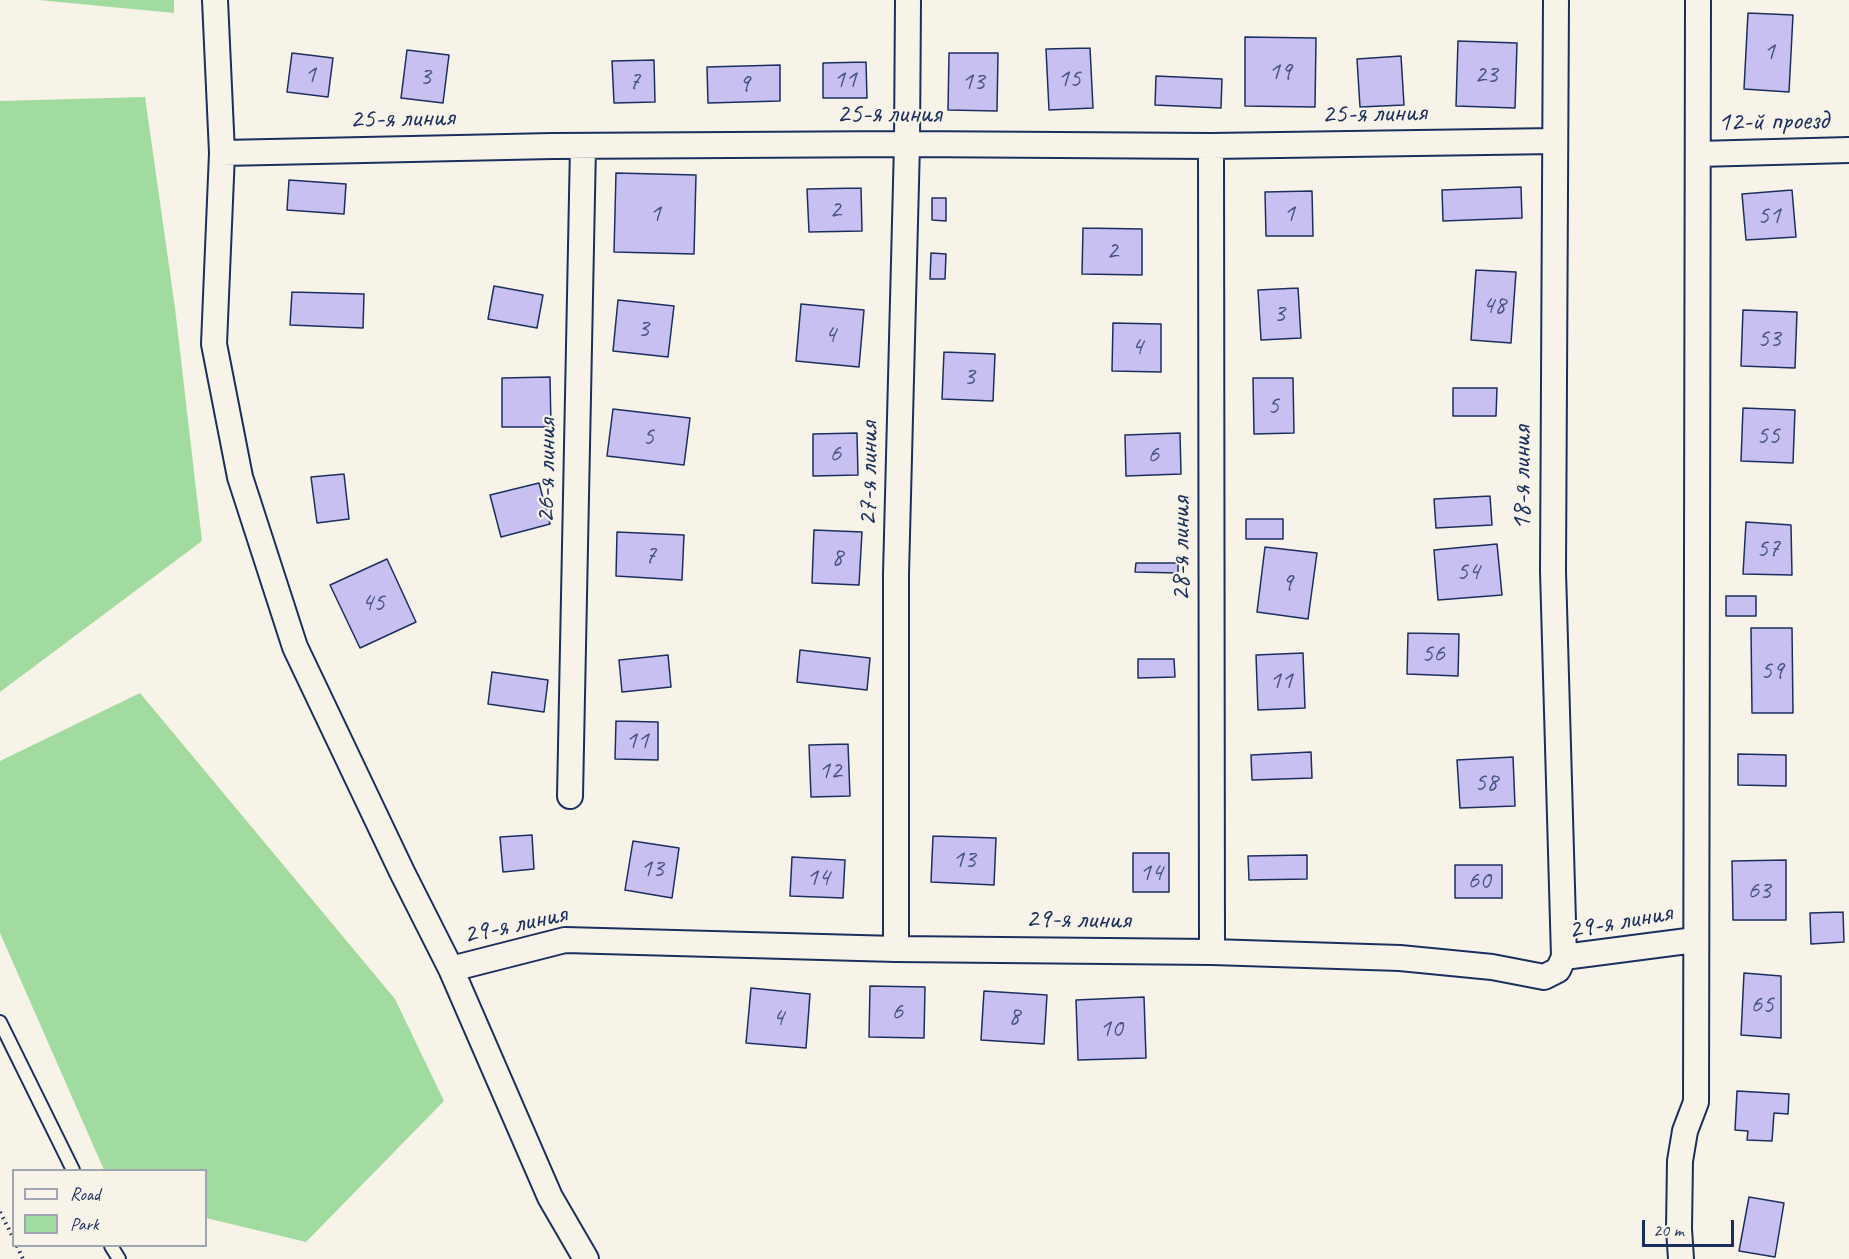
<!DOCTYPE html>
<html>
<head>
<meta charset="utf-8">
<style>
	body { margin:0 }
	#map { position:relative; width:1849px; height:1259px; overflow:hidden; background:#f7f3e8; font-family:Caveat,sans-serif }
	canvas { display:block }
	.legend { position:absolute; left:12px; top:1169px; width:195px; height:78px; box-sizing:border-box; background:#f7f3e8; border:2px solid #9fa5b1; margin:0; padding:8px 10px; list-style:none; font-size:18px; color:#1b2f5e }
	.legend li { display:flex; align-items:center; gap:12px; height:30px }
	.legend b { width:30px; border:2px solid #9fa5b1 }
	.scale { position:absolute; left:1642px; top:1220px; width:92px; height:27px; box-sizing:border-box; border:3px solid #1b2f5e; border-top:0; padding-left:8px; font-size:18px; line-height:21px; white-space:nowrap; color:#1b2f5e; -webkit-text-stroke:4px #f7f3e8; paint-order:stroke }
</style>
</head>
<body>
<div id="map">
<canvas width="1849" height="1259"></canvas>
<ul class="legend">
<li><b style="height:8px;background:#f7f3e8"></b>Road</li>
<li><b style="height:16px;background:#a2db9f"></b>Park</li>
</ul>
<div class="scale">20 m</div>
</div>
<script>
const g = document.querySelector('canvas').getContext('2d');
g.lineJoin = 'round';
function fillPath(path, color) {
  g.fillStyle = color;
  g.fill(path, 'evenodd');
}
function poly(rows) {
  const path = new Path2D();
  for (const r of rows) {
    path.moveTo(r[0], r[1]);
    for (let i = 2; i < r.length; i += 2) path.lineTo(r[i], r[i + 1]);
  }
  return path;
}
function stroke(path, color, width, dash) {
  g.strokeStyle = color;
  g.lineWidth = width;
  g.lineCap = dash ? 'butt' : 'round';
  g.setLineDash(dash || []);
  g.stroke(path);
}
function write(font, color, halo, rows, align = 'center') {
  g.font = font + ' Caveat,sans-serif';
  g.lineWidth = 4.5;
  g.setLineDash([]);
  g.textBaseline = 'middle';
  g.strokeStyle = halo;
  g.fillStyle = color;
  for (const [text, x, y, turn = 0] of rows) {
    g.save();
    g.translate(x, y);
    g.rotate((+turn || 0) * Math.PI / 180);
    g.textAlign = isNaN(turn) ? turn : align;
    if (halo) g.strokeText(text, 0, 0);
    g.fillText(text, 0, 0);
    g.restore();
  }
}
fillPath(poly([
	[38,0,174,0,174,13],
	[145,97,175,308,202,541,0,692,0,101],
	[140,693,395,999,444,1101,306,1242,206,1218,206,1170,104,1170,0,933,0,761]
]), '#a2db9f');
const building = poly([
	[1748,13,1793,15,1789,92,1744,89,1748,13],
	[1245,37,1316,38,1315,107,1245,106,1245,37],
	[1458,41,1517,43,1515,108,1456,106,1458,41],
	[1090,48,1093,108,1049,110,1046,49,1090,48],
	[407,50,449,55,443,103,401,98,407,50],
	[292,53,333,58,328,97,287,92,292,53],
	[949,53,998,53,997,111,948,110,949,53],
	[1401,56,1404,105,1360,107,1357,59,1401,56],
	[654,60,655,102,614,103,612,61,654,60],
	[866,62,867,98,823,98,823,63,866,62],
	[780,65,780,101,708,103,707,67,780,65],
	[1156,76,1222,79,1221,108,1155,105,1156,76],
	[616,173,696,175,694,254,614,252,616,173],
	[289,180,346,184,344,214,287,210,289,180],
	[1521,187,1522,218,1443,221,1442,190,1521,187],
	[861,188,862,231,809,232,807,189,861,188],
	[1792,190,1796,237,1746,240,1742,194,1792,190],
	[1312,191,1313,236,1266,236,1265,192,1312,191],
	[932,198,946,198,946,221,932,220,932,198],
	[1083,228,1142,229,1142,275,1082,274,1083,228],
	[931,253,946,254,945,279,930,279,931,253],
	[1476,270,1516,272,1511,343,1471,340,1476,270],
	[494,286,543,295,537,328,488,319,494,286],
	[1298,288,1301,338,1261,340,1258,290,1298,288],
	[292,292,364,294,363,328,290,325,292,292],
	[618,300,674,306,668,357,613,351,618,300],
	[801,304,864,310,859,367,796,361,801,304],
	[1743,310,1797,312,1795,368,1741,366,1743,310],
	[1113,323,1161,324,1161,372,1112,371,1113,323],
	[944,352,995,354,993,401,942,399,944,352],
	[550,377,551,427,502,427,502,378,550,377],
	[1253,378,1293,378,1294,433,1254,434,1253,378],
	[1453,388,1497,388,1496,416,1453,416,1453,388],
	[1743,408,1795,410,1793,463,1741,461,1743,408],
	[613,409,690,418,684,465,607,456,613,409],
	[857,433,858,475,813,476,813,434,857,433],
	[1180,433,1181,474,1126,476,1125,435,1180,433],
	[344,474,349,519,317,523,311,477,344,474],
	[539,483,550,524,501,537,490,495,539,483],
	[1490,496,1492,525,1436,528,1434,499,1490,496],
	[1246,519,1283,519,1283,539,1246,539,1246,519],
	[1746,522,1791,525,1792,575,1743,574,1746,522],
	[814,530,862,532,859,585,812,583,814,530],
	[617,532,684,535,682,580,616,576,617,532],
	[1497,544,1502,595,1438,600,1434,550,1497,544],
	[1265,547,1317,553,1308,619,1257,612,1265,547],
	[387,559,416,622,360,648,330,585,387,559],
	[1136,563,1178,563,1178,573,1135,572,1136,563],
	[1726,596,1756,596,1756,616,1726,616,1726,596],
	[1751,628,1792,628,1793,713,1752,713,1751,628],
	[1408,633,1459,634,1458,676,1407,674,1408,633],
	[800,650,870,658,867,690,797,682,800,650],
	[1303,653,1305,708,1258,710,1256,655,1303,653],
	[668,655,671,687,622,692,619,660,668,655],
	[1138,659,1174,659,1175,677,1138,678,1138,659],
	[492,672,548,680,544,712,488,704,492,672],
	[616,721,658,722,658,760,615,759,616,721],
	[848,744,850,796,811,797,809,745,848,744],
	[1311,752,1312,778,1252,780,1251,755,1311,752],
	[1738,754,1786,755,1786,786,1738,785,1738,754],
	[1513,757,1515,806,1460,808,1457,760,1513,757],
	[532,835,534,869,503,872,500,837,532,835],
	[933,836,996,838,994,885,931,882,933,836],
	[633,841,679,848,672,898,625,890,633,841],
	[1133,853,1169,853,1169,892,1133,892,1133,853],
	[1307,855,1307,879,1249,880,1248,856,1307,855],
	[792,857,845,860,843,898,790,896,792,857],
	[1786,860,1786,920,1733,920,1732,861,1786,860],
	[1455,865,1502,865,1502,898,1455,898,1455,865],
	[1843,912,1844,942,1811,944,1810,913,1843,912],
	[1744,973,1781,976,1781,1038,1741,1035,1744,973],
	[870,986,925,987,924,1038,869,1037,870,986],
	[751,988,810,994,806,1048,746,1043,751,988],
	[984,991,1047,995,1044,1044,981,1040,984,991],
	[1144,997,1146,1058,1078,1060,1076,1000,1144,997],
	[1737,1091,1789,1094,1788,1114,1774,1113,1772,1141,1747,1140,1748,1131,1735,1130,1737,1091],
	[1749,1197,1784,1203,1775,1257,1739,1251,1749,1197]
]);
fillPath(building, '#c9c0f2');
stroke(building, '#1b2f5e', 1.5);
const service = poly([
	[0,1022,73,1170],
	[111,1246,119,1259]
]);
const minor = poly([
	[215,0,222,153,214,344,240,477,295,647,402,872,451,969,550,1197,586,1259],
	[1556,0,1553,571,1564,957],
	[1211,146,1212,952],
	[222,153,553,146,907,144,1211,146,1555,141],
	[1698,154,1849,150],
	[570,796,583,146],
	[896,949,896,574,907,144,908,0],
	[451,969,565,940,896,949,1212,952,1400,958,1492,967,1544,977,1558,970,1564,957,1695,940],
	[1681,1259,1679,1229,1680,1161,1685,1131,1696,1102,1698,0]
]);
stroke(service, '#1b2f5e', 16);
stroke(minor, '#1b2f5e', 28);
stroke(poly([
	[0,1212,14,1239],
	[17,1246,23,1259]
]), '#1b2f5e', 4, [1.5, 4.5]);
stroke(service, '#f7f3e8', 12);
stroke(minor, '#f7f3e8', 24);
write('26px', '#465383', null, [
	["1",1769,52],
	["19",1280,72],
	["1",310,75],
	["23",1486,75],
	["3",425,77],
	["15",1069,79],
	["11",845,80],
	["7",634,82],
	["13",973,82],
	["9",744,84],
	["2",835,210],
	["1",655,214],
	["1",1289,214],
	["51",1769,216],
	["2",1112,251],
	["48",1494,306],
	["3",1279,314],
	["3",643,329],
	["4",830,335],
	["53",1769,339],
	["4",1137,347],
	["3",969,377],
	["5",1273,406],
	["55",1768,436],
	["5",648,437],
	["6",835,454],
	["6",1153,455],
	["57",1768,549],
	["7",650,556],
	["8",837,558],
	["54",1468,572],
	["9",1287,583],
	["45",373,603],
	["56",1433,654],
	["59",1772,671],
	["11",1281,681],
	["11",637,741],
	["12",830,771],
	["58",1486,783],
	["13",964,860],
	["13",652,869],
	["14",1151,873],
	["14",818,878],
	["60",1479,881],
	["63",1759,891],
	["65",1762,1005],
	["6",897,1012],
	["8",1014,1017],
	["4",778,1018],
	["10",1111,1029]
]);
write('28px', '#1b2f5e', '#f7f3e8', [
	["25-я линия",1374,114,-1],
	["25-я линия",889,115],
	["25-я линия",402,119,-1],
	["12-й проезд",1773,122,-1],
	["26-я линия",547,471,-89],
	["27-я линия",869,474,-89],
	["18-я линия",1523,478,-90],
	["28-я линия",1182,549,-90],
	["29-я линия",1078,920,1],
	["29-я линия",1620,922,-10],
	["29-я линия",515,925,-12]
]);
</script>
</body>
</html>
